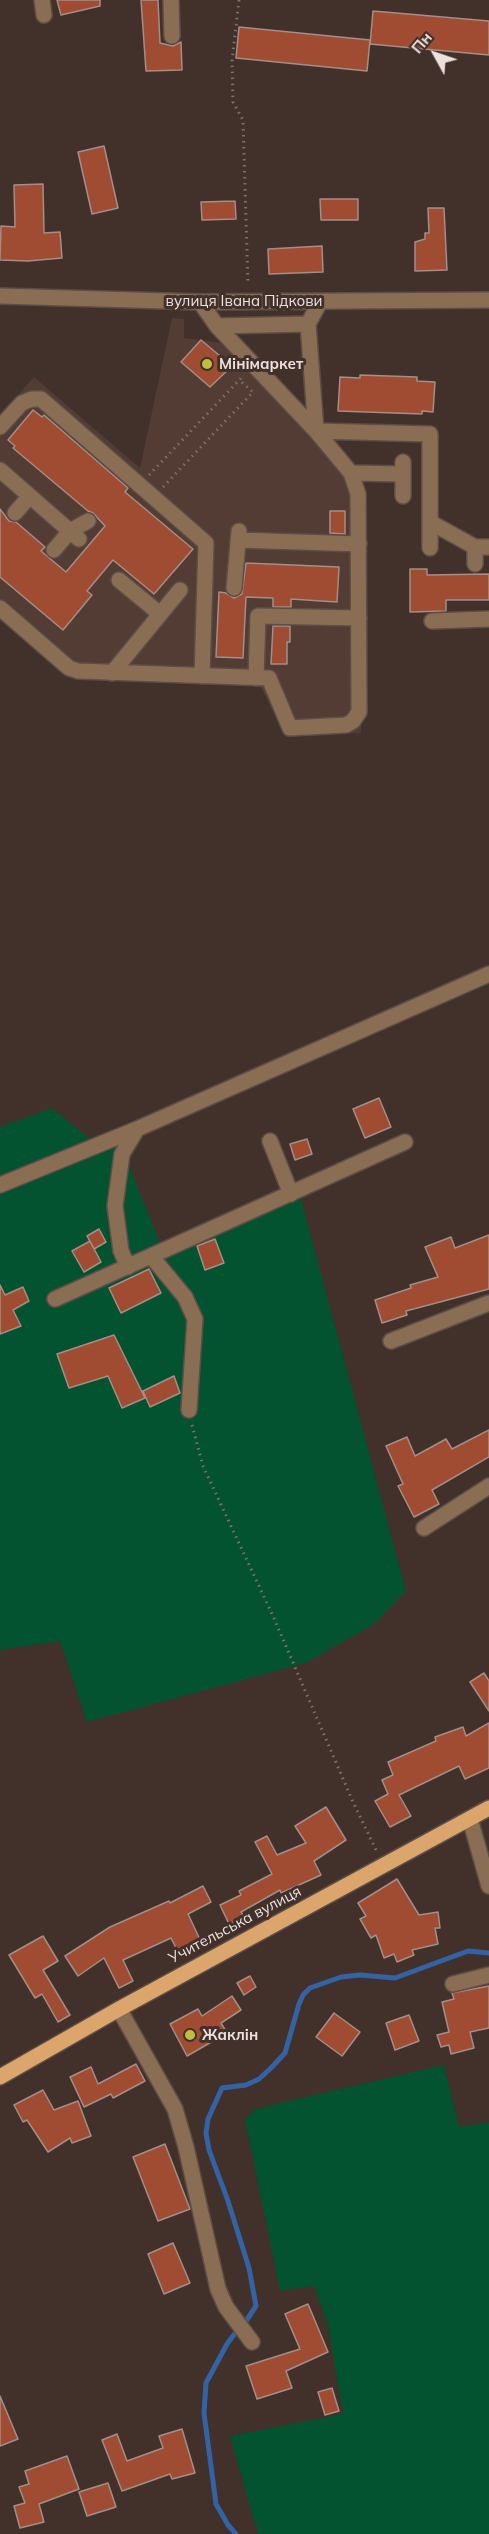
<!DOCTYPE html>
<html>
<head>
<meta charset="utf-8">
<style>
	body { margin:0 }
	#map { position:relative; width:489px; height:2534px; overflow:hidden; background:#42312b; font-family:Mulish,sans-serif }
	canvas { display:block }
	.north { position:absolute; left:405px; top:24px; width:60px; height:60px; -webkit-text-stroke:4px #42312b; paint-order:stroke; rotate:310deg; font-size:16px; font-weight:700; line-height:24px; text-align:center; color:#ece1dd }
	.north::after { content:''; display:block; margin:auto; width:21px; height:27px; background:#ece1dd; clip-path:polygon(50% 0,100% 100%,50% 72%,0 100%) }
</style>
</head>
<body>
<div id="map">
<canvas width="489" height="2534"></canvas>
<div class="north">Пн</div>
</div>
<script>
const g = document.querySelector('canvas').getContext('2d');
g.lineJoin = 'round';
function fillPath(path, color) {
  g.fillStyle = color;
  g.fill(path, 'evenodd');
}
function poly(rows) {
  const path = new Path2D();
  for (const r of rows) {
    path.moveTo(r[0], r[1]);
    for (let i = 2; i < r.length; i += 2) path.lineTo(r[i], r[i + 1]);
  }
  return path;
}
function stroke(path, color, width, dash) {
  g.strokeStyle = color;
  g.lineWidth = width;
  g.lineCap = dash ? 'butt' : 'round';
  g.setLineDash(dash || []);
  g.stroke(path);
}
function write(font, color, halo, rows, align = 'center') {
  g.font = font + ' Mulish,sans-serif';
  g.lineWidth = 6;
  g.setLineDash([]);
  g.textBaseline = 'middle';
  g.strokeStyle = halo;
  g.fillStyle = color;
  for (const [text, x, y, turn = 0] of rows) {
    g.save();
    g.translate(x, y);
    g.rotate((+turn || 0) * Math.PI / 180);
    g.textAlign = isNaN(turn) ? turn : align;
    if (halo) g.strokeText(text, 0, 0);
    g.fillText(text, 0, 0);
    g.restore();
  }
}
fillPath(poly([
	[172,318,184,319,184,338,223,343,364,497,361,733,285,736,261,687,74,676,0,611,0,415,34,377,140,468]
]), '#523c33');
fillPath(poly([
	[52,1108,95,1143,116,1133,164,1253,301,1199,406,1591,374,1624,306,1663,87,1722,60,1641,0,1650,0,1127],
	[444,2065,459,2127,489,2122,489,2534,258,2534,230,2436,343,2414,328,2326,314,2286,280,2291,245,2120,255,2109]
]), '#035330');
stroke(poly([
	[244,2324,256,2306,249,2268,228,2201,209,2150,206,2133,208,2119,222,2088,246,2085,259,2079,271,2068,285,2053,299,2004,303,1995,310,1988,341,1977,360,1975,395,1978,468,1951,489,1953],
	[236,2534,228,2525,216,2504,204,2413,206,2383,227,2344,236,2332]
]), '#3363a4', 5);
const building = poly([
	[57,0,100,0,100,6,61,15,57,0],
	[141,0,158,0,160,43,173,46,181,42,182,70,146,71,141,0],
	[373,11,489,21,489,55,370,44,373,11],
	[239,27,370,40,367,71,236,58,239,27],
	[104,146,118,208,92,214,78,152,104,146],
	[43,184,44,233,60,232,62,258,28,261,0,260,1,226,15,227,14,185,43,184],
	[320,199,358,199,358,220,321,220,320,199],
	[235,201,236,219,202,220,201,202,235,201],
	[428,208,444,208,447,270,415,271,415,242,425,239,425,233,429,233,428,208],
	[322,246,323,272,269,274,268,249,322,246],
	[201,340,232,366,210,387,181,362,201,340],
	[360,375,417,377,417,381,435,382,433,412,422,411,422,414,338,411,340,377,360,378,360,375],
	[33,410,42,417,44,415,128,488,125,492,193,549,154,594,113,560,87,591,92,595,63,630,0,577,0,509,9,521,16,522,45,547,41,551,66,572,105,526,93,513,88,511,13,448,15,446,8,440,33,410],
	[330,511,345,511,345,534,330,533,330,511],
	[246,563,339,567,337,602,291,599,291,607,273,607,273,598,246,597,243,658,216,657,219,592,226,593,234,598,242,594,246,563],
	[410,569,427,569,427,575,489,574,489,600,446,600,446,611,410,612,410,569],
	[273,626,290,626,290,642,287,642,287,664,271,664,273,626],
	[379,1098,391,1127,365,1138,353,1109,379,1098],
	[307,1139,312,1154,295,1160,290,1144,307,1139],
	[99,1229,106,1242,94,1249,87,1236,99,1229],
	[489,1235,489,1289,406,1311,407,1315,382,1323,375,1300,411,1288,410,1285,438,1277,425,1247,451,1237,455,1248,489,1235],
	[215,1239,224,1263,205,1270,197,1246,215,1239],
	[90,1241,101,1262,84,1272,72,1251,90,1241],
	[149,1269,161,1293,121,1313,109,1288,149,1269],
	[0,1285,5,1295,23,1287,29,1301,13,1310,21,1326,0,1334,0,1285],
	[114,1335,145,1398,122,1408,108,1376,69,1388,57,1354,114,1335],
	[174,1376,180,1393,150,1407,143,1391,174,1376],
	[489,1430,489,1457,432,1490,439,1504,414,1517,398,1486,403,1484,386,1446,407,1437,415,1456,446,1439,452,1449,489,1430],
	[484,1673,489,1681,489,1711,470,1682,484,1673],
	[489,1723,489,1768,465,1779,459,1766,399,1795,411,1816,390,1827,375,1801,388,1794,382,1780,393,1775,388,1762,436,1741,435,1737,463,1727,466,1736,489,1723],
	[326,1807,346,1840,314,1861,321,1875,281,1893,280,1890,241,1912,244,1917,229,1924,220,1905,241,1895,239,1891,272,1874,255,1842,267,1836,277,1855,306,1843,295,1826,326,1807],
	[397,1879,419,1915,438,1912,440,1928,435,1928,438,1944,412,1950,414,1955,397,1962,394,1954,384,1958,376,1935,371,1938,360,1919,366,1916,358,1903,397,1879],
	[203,1886,211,1902,188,1914,203,1946,180,1956,171,1938,123,1960,133,1981,119,1988,104,1958,78,1976,65,1956,110,1927,169,1901,170,1903,203,1886],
	[43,1936,58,1961,43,1970,70,2015,58,2022,42,1994,35,1998,9,1955,43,1936],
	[250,1976,256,1987,244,1995,237,1983,250,1976],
	[489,1986,489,2028,470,2032,474,2048,451,2054,449,2045,441,2047,437,2035,449,2032,442,2002,454,1999,452,1993,489,1986],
	[232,1996,241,2010,221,2023,227,2033,187,2056,170,2024,198,2009,202,2016,232,1996],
	[334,2013,360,2032,342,2056,316,2037,334,2013],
	[409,2015,419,2041,395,2050,386,2023,409,2015],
	[136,2064,145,2081,113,2098,111,2094,84,2107,70,2077,91,2067,98,2084,136,2064],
	[43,2090,54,2110,78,2101,91,2136,72,2143,70,2138,48,2152,27,2120,23,2122,14,2105,43,2090],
	[165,2144,190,2209,158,2221,133,2157,165,2144],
	[173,2243,190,2283,164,2294,148,2254,173,2243],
	[308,2304,328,2352,286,2371,292,2388,257,2399,246,2366,300,2349,285,2314,308,2304],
	[332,2388,339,2411,325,2415,318,2392,332,2388],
	[0,2396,18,2439,0,2446,0,2396],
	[182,2429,195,2473,172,2479,170,2474,122,2491,102,2440,117,2434,127,2461,163,2448,159,2436,182,2429],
	[67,2456,79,2489,39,2504,44,2522,20,2528,14,2506,25,2503,19,2487,29,2484,25,2471,67,2456],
	[108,2483,116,2507,87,2516,79,2492,108,2483]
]);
fillPath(building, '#9f4c33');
stroke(building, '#a38e88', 1.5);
const minor = poly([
	[42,0,44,15],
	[171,0,172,36],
	[0,296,200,302,489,300],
	[200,302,217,326,308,324,320,302],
	[308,324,316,431,430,434,430,548],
	[0,427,22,403,32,399,41,399,206,543,202,676],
	[0,470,79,539],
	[351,473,403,474,403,462],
	[403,496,403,474],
	[15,513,30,496],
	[430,522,475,547,489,547],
	[238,540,359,544],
	[475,547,475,564],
	[54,550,70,531,88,521],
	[119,580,160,614],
	[234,588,239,531],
	[0,608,69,668,78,671,269,678,290,728,346,725,353,721,359,712,358,494,351,473,316,431,217,326],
	[432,621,489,619],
	[112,673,180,590],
	[256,678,258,616,359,618],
	[270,1141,291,1194],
	[0,1185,137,1129,489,974],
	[151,1256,185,1297,195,1319,189,1410],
	[128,1267,121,1251,115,1206,122,1154,137,1129],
	[55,1299,405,1142],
	[391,1341,489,1303],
	[424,1528,489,1486],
	[470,1819,489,1886],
	[453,1984,489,1975],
	[119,2009,175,2109,186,2147,218,2289,226,2307,252,2342]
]);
const major = poly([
	[0,2077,119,2009,489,1808]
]);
stroke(minor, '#5d4d47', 18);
stroke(major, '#5d4d47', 18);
stroke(poly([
	[239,0,232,61,233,102,243,120,248,285],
	[149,475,244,375],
	[163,487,253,392,239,380],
	[192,1425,203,1466,273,1616,353,1802,376,1850]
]), '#80716b', 3, [1.5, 4.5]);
stroke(minor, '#896e53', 15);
stroke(major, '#dca56b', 15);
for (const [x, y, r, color] of [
	[207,364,6,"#bfbe41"],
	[190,2035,6,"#bfbe41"]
]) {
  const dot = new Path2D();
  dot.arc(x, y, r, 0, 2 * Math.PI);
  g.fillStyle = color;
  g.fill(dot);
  stroke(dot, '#42312b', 2);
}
write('15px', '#ece1dd', '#42312b', [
	["вулиця Івана Підкови",244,301],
	["Учительська вулиця",235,1925,-28]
]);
write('bold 15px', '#ece1dd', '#42312b', [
	["Мінімаркет",219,364],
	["Жаклін",202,2035]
], 'left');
</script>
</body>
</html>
